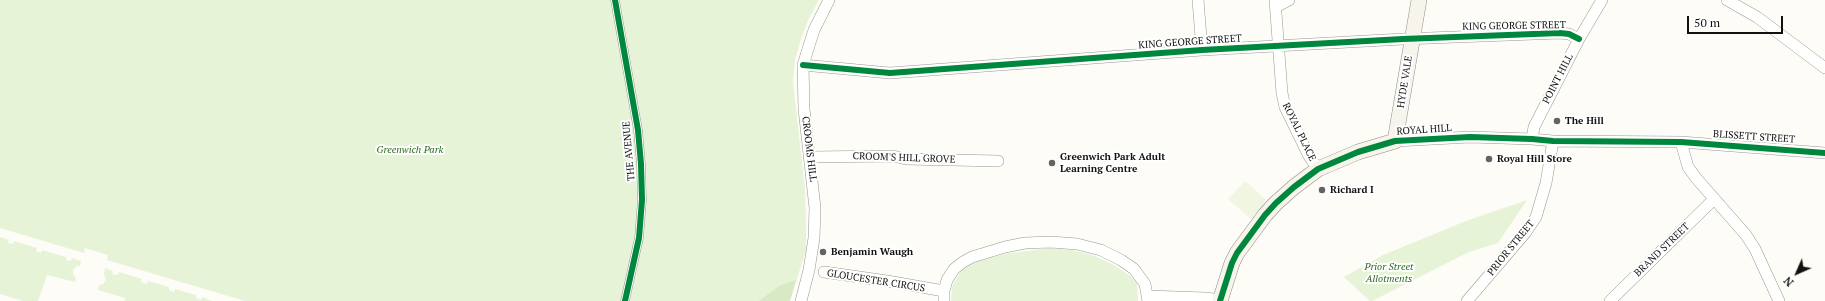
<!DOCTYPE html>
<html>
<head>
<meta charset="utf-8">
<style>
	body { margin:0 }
	#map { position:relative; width:1825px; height:301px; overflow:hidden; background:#fdfcf7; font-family:"PT Serif",serif }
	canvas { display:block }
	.north { position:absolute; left:1777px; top:253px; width:40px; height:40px; -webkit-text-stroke:3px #fff; paint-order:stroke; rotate:225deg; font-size:11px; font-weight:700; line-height:16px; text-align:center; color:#111 }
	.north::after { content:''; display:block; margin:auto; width:14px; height:18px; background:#111; clip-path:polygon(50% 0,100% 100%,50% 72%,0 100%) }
	.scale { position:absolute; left:1687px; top:16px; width:96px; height:18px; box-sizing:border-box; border:2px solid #111; border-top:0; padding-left:5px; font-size:12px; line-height:14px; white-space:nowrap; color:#111; -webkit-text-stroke:3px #fff; paint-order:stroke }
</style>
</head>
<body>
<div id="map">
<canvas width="1825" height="301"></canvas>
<div class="north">N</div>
<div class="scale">50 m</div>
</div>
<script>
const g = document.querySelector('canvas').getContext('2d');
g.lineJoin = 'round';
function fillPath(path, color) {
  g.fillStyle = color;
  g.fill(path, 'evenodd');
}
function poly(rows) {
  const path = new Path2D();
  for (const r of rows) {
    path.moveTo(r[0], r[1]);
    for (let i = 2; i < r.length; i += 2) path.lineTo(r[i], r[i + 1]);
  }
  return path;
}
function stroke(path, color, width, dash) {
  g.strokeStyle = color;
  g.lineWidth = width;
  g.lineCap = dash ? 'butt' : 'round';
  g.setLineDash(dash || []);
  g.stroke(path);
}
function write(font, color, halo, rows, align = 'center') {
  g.font = font + ' "PT Serif",serif';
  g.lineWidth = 4;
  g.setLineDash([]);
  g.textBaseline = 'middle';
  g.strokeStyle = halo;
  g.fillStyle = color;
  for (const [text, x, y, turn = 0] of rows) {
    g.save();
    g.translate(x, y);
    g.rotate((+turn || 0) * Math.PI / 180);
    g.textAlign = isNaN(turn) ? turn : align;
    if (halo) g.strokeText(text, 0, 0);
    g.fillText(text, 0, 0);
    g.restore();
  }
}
fillPath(poly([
	[0,0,819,0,809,18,801,39,795,60,793,81,805,189,806,222,806,250,790,301,245,301,107,260,108,255,85,248,84,253,0,228],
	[1527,200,1498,243,1469,252,1372,301,1370,301,1344,277,1383,255,1466,221],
	[0,237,9,240,8,243,13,244,14,241,37,248,36,251,41,253,42,250,66,257,66,260,71,261,72,258,81,261,80,266,77,266,73,270,73,275,76,278,75,282,47,275,38,301,23,301,0,294],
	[1050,248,1071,250,1092,255,1112,264,1129,275,1137,283,1138,301,951,301,952,286,956,279,963,269,976,262,1005,254],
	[105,268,113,271,112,274,118,275,119,272,142,279,141,282,147,284,148,281,169,287,169,290,174,292,175,289,196,295,196,298,201,300,202,297,212,301,124,301,125,298,98,290,99,285,103,284,106,280,104,274]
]), '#e7f3d7');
fillPath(poly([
	[796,280,790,301,759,301,779,286]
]), '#d8eac5');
fillPath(poly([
	[1245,181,1268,202,1251,219,1228,199]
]), '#f0f6e1');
const pedestrian = poly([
	[615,0,638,130,641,164,642,200,639,238,625,301]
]);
const minor = poly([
	[1198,0,1202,50],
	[1275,0,1282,93,1285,107,1309,156,1318,169],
	[1727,0,1757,17,1825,68],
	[1276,7,1289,0],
	[803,65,890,73,1202,50,1403,39,1560,33,1569,34,1579,39],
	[1532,139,1534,127,1579,39,1602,0],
	[1395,141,1470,137,1532,139,1553,141,1681,142,1825,153],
	[1681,142,1688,167,1696,178,1746,235,1755,249,1779,301],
	[811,157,893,156,906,159,998,161],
	[824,272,887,281,944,291],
	[1148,296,1205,298,1221,300],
	[801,301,809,270,814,238,815,208,804,109,803,65,814,30,829,0],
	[944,301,944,291,947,280,954,269,963,262,972,257,1005,247,1025,243,1051,242,1077,244,1101,250,1121,260,1134,269,1145,284,1148,301],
	[1467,301,1526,232,1536,217,1546,183,1553,141],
	[1610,301,1714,199]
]);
const secondary = poly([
	[1220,301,1232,263,1237,253,1265,215,1276,203,1294,187,1318,169,1358,152,1395,141,1419,0]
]);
stroke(pedestrian, '#979795', 9);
stroke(minor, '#979795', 12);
stroke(secondary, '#8e8d8b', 16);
stroke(pedestrian, '#fffffe', 8);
stroke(minor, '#fffffe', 11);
stroke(secondary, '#f6f4eb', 15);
stroke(poly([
	[615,0,638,130,641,164,642,200,639,238,625,301],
	[803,65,890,73,1202,50,1403,39,1560,33,1569,34,1579,39],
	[1220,301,1232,263,1237,253,1265,215,1276,203,1294,187,1318,169,1358,152,1395,141,1470,137,1532,139,1553,141,1681,142,1825,153]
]), '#00873e', 6);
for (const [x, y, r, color] of [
	[1557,121,4,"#646362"],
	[1489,159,4,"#646362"],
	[1052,163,4,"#646362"],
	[1322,190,4,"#646362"],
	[823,252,4,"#646362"]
]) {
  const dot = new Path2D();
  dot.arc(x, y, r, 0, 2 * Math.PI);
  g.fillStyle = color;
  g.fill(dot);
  stroke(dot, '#fff', 1.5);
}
write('10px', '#111', '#fff', [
	["KING GEORGE STREET",1514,26,-1],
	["KING GEORGE STREET",1190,42,-4],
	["POINT HILL",1558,79,-63],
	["HYDE VALE",1405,82,-81],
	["ROYAL HILL",1424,130,-4],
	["ROYAL PLACE",1299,132,64],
	["BLISSETT STREET",1754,137,4],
	["CROOMS HILL",809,149,83],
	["THE AVENUE",629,151,-95],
	["CROOM'S HILL GROVE",904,158,2],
	["PRIOR STREET",1511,248,-51],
	["BRAND STREET",1662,250,-44],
	["GLOUCESTER CIRCUS",876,281,9]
]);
write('bold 10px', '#111', '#fff', [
	["The Hill",1565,121],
	["Greenwich Park Adult",1060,157],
	["Learning Centre",1060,169],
	["Royal Hill Store",1497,159],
	["Richard I",1330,190],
	["Benjamin Waugh",831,252]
], 'left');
write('italic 10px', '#2f6b1f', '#fff', [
	["Greenwich Park",410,150],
	["Prior Street",1389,267],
	["Allotments",1389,279]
]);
</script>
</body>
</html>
